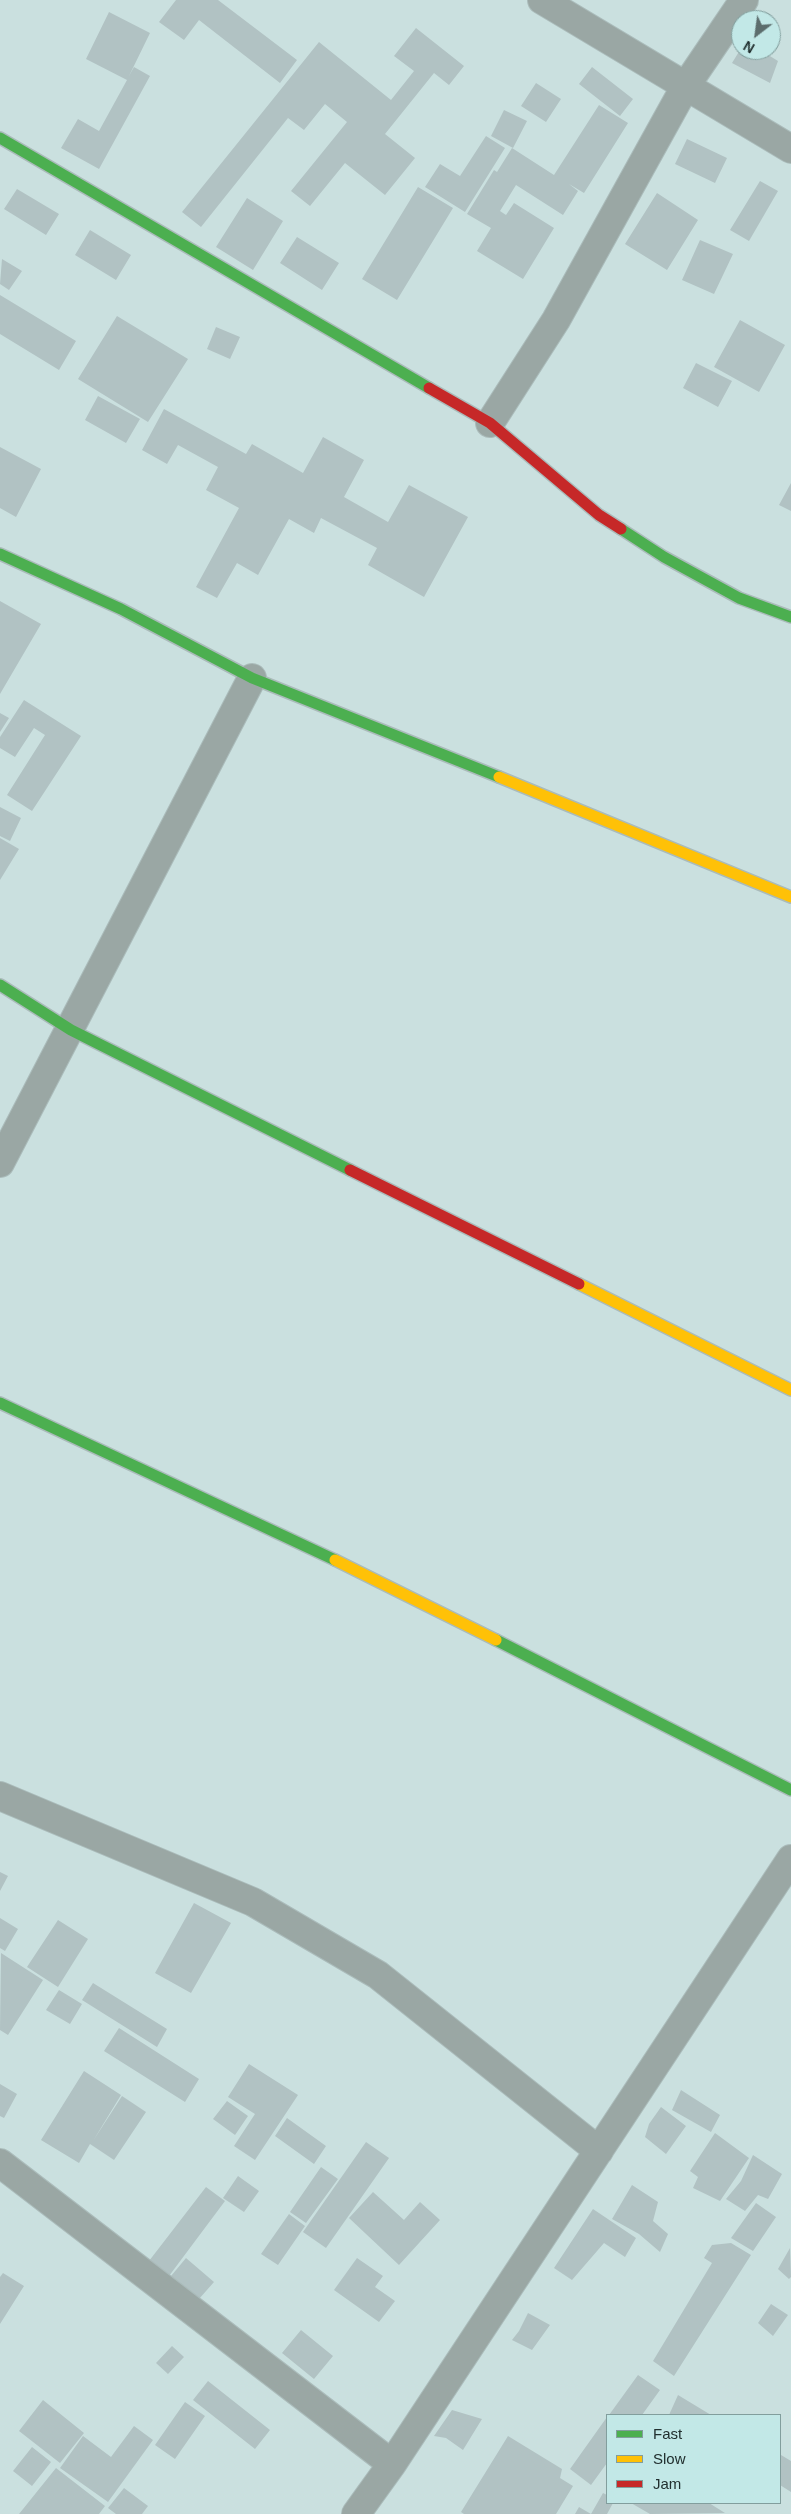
<!DOCTYPE html>
<html>
<head>
<meta charset="utf-8">
<style>
	body { margin:0 }
	#map { position:relative; width:791px; height:2514px; overflow:hidden; background:#cae0df; font-family:Helvetica,sans-serif }
	canvas { display:block }
	.legend { position:absolute; left:606px; top:2414px; width:175px; height:90px; box-sizing:border-box; background:#c2e8e7; border:1px solid #829e9d; margin:0; padding:6px 9px; list-style:none; font-size:15px; color:#212f2f }
	.legend li { display:flex; align-items:center; gap:10px; height:25px }
	.legend b { width:25px; border:1px solid #829e9d }
	.north { position:absolute; left:731px; top:10px; width:50px; height:50px; box-sizing:border-box; background:#c2e8e7; border:1px solid #829e9d; border-radius:50%; rotate:210deg; font-size:14px; font-weight:700; line-height:20px; text-align:center; color:#212f2f }
	.north::after { content:''; display:block; margin:auto; width:18px; height:22px; background:#5c6d6d; clip-path:polygon(50% 0,100% 100%,50% 72%,0 100%) }
</style>
</head>
<body>
<div id="map">
<canvas width="791" height="2514"></canvas>
<ul class="legend">
<li><b style="height:6px;background:#4caf50"></b>Fast</li>
<li><b style="height:6px;background:#ffc107"></b>Slow</li>
<li><b style="height:6px;background:#c62828"></b>Jam</li>
</ul>
<div class="north">N</div>
</div>
<script>
const g = document.querySelector('canvas').getContext('2d');
g.lineJoin = 'round';
function fillPath(path, color) {
  g.fillStyle = color;
  g.fill(path, 'evenodd');
}
function poly(rows) {
  const path = new Path2D();
  for (const r of rows) {
    path.moveTo(r[0], r[1]);
    for (let i = 2; i < r.length; i += 2) path.lineTo(r[i], r[i + 1]);
  }
  return path;
}
function stroke(path, color, width, dash) {
  g.strokeStyle = color;
  g.lineWidth = width;
  g.lineCap = dash ? 'butt' : 'round';
  g.setLineDash(dash || []);
  g.stroke(path);
}
fillPath(poly([
	[176,0,218,0,297,60,280,83,199,20,184,40,159,22],
	[109,12,150,33,129,76,134,67,150,76,99,169,61,148,78,119,99,131,127,80,86,59],
	[416,28,464,66,449,85,434,73,385,134,415,158,385,195,345,163,310,206,291,191,347,122,325,104,304,130,288,118,201,227,182,212,319,42,391,100,414,71,394,56],
	[740,50,760,50,778,61,770,83,732,63],
	[592,67,633,99,620,116,579,84],
	[536,83,561,99,546,122,521,106],
	[599,105,628,123,584,193,569,184,578,191,563,215,516,185,500,211,506,215,514,203,554,228,523,279,477,251,491,228,467,214,494,170,497,172,512,148,554,175],
	[504,110,527,121,513,148,491,136],
	[486,136,505,148,465,212,425,187,440,164,460,176],
	[687,139,727,158,715,183,675,164],
	[760,181,778,191,749,241,730,230],
	[418,187,453,208,397,300,362,279],
	[17,189,59,214,46,235,4,209],
	[657,193,698,220,667,270,625,244],
	[247,198,283,221,253,270,216,247],
	[90,230,131,255,116,280,75,255],
	[297,237,339,263,322,290,280,263],
	[700,240,733,254,714,294,682,280],
	[2,259,22,271,9,290,0,284],
	[0,295,76,341,59,370,0,334],
	[117,316,188,359,148,422,78,379],
	[740,320,785,345,759,392,714,367],
	[216,327,240,337,230,359,207,349],
	[696,363,732,381,718,407,683,388],
	[98,396,140,419,126,443,85,420],
	[164,409,246,454,252,444,303,473,323,437,364,460,344,497,388,522,409,485,468,517,424,597,368,565,377,548,321,518,314,533,289,519,258,575,237,563,217,598,196,587,239,508,206,490,218,467,178,445,167,464,142,450],
	[0,447,41,469,16,517,0,508],
	[791,483,791,511,779,505],
	[0,601,41,624,0,694],
	[24,700,81,736,32,811,7,795,45,735,34,728,15,757,0,748,0,737],
	[0,713,9,718,0,732],
	[0,807,21,818,10,841,0,836],
	[0,838,19,849,0,880],
	[0,1872,8,1876,0,1891],
	[194,1903,231,1923,191,1993,155,1973],
	[0,1918,18,1929,5,1951,0,1948],
	[58,1920,88,1939,58,1987,27,1967],
	[1,1953,43,1980,8,2035,0,2030],
	[93,1983,167,2029,157,2047,82,2000],
	[59,1990,82,2004,70,2024,46,2010],
	[119,2028,199,2079,185,2102,104,2051],
	[249,2064,298,2095,255,2160,234,2146,255,2114,228,2097],
	[84,2071,121,2095,93,2141,122,2096,146,2112,114,2160,90,2144,79,2163,41,2140],
	[0,2084,17,2094,4,2118,0,2116],
	[681,2090,720,2115,711,2132,672,2110],
	[227,2101,248,2116,235,2135,213,2119],
	[661,2107,686,2126,666,2154,645,2137,649,2124],
	[287,2118,326,2146,314,2164,275,2136],
	[715,2133,749,2158,720,2201,693,2188,698,2177,690,2171],
	[366,2142,389,2158,326,2248,303,2232],
	[753,2155,782,2174,768,2199,758,2195,745,2211,726,2199,741,2181],
	[321,2167,338,2179,306,2223,290,2212],
	[238,2176,259,2191,244,2212,223,2198],
	[632,2185,658,2202,653,2221,668,2234,660,2252,639,2234,612,2219],
	[206,2187,225,2201,169,2276,149,2261],
	[373,2192,404,2220,420,2202,440,2220,399,2265,349,2218],
	[756,2203,776,2217,753,2251,731,2238],
	[593,2209,636,2238,625,2257,604,2243,572,2280,554,2268],
	[289,2214,305,2226,278,2265,261,2254],
	[731,2243,751,2255,674,2376,653,2361,712,2263,704,2258,712,2245],
	[790,2248,791,2277,789,2279,778,2269],
	[186,2258,214,2282,199,2299,171,2276],
	[357,2258,383,2276,375,2287,395,2301,379,2322,334,2290],
	[3,2273,24,2286,0,2324,0,2277],
	[771,2304,788,2315,773,2336,758,2323],
	[528,2313,550,2325,532,2350,512,2340,519,2331],
	[301,2330,333,2356,314,2379,282,2353],
	[172,2346,184,2357,168,2374,156,2363],
	[638,2375,660,2390,642,2415,609,2415],
	[208,2381,270,2430,255,2449,193,2400],
	[678,2395,711,2415,669,2415],
	[43,2400,84,2433,60,2463,19,2431],
	[185,2402,205,2416,175,2459,155,2445],
	[452,2410,482,2419,463,2450,446,2438,434,2436],
	[607,2417,607,2463,591,2485,570,2469],
	[134,2426,153,2440,108,2502,60,2468,83,2436,111,2457],
	[508,2436,562,2469,560,2478,573,2486,556,2514,464,2514,461,2512],
	[32,2447,51,2462,32,2486,13,2471],
	[781,2455,791,2461,791,2492,780,2485],
	[56,2468,105,2506,99,2514,19,2514],
	[124,2488,148,2506,142,2514,116,2514,108,2508],
	[603,2493,607,2495,607,2503,613,2503,607,2514,575,2514,579,2507,591,2514],
	[631,2503,709,2503,725,2513,650,2514]
]), '#b1c2c3');
const street = poly([
	[542,0,791,149],
	[490,423,556,320,685,87,744,0],
	[0,1163,252,678],
	[0,1796,253,1902,378,1975,599,2151],
	[0,2163,392,2464],
	[356,2514,392,2464,791,1859]
]);
const fast = poly([
	[0,138,429,388],
	[621,529,664,557,739,598,791,617],
	[0,554,121,609,252,678,499,777],
	[0,985,71,1030,350,1170],
	[0,1403,335,1560],
	[496,1640,791,1790]
]);
const slow = poly([
	[499,777,791,897],
	[579,1284,791,1390],
	[335,1560,496,1640]
]);
const jam = poly([
	[429,388,490,423,599,515,621,529],
	[350,1170,579,1284]
]);
stroke(street, '#aabbba', 30);
stroke(fast, '#aabbba', 14);
stroke(slow, '#aabbba', 14);
stroke(jam, '#aabbba', 14);
stroke(street, '#9aa7a4', 28);
stroke(fast, '#4caf50', 11);
stroke(slow, '#ffc107', 11);
stroke(jam, '#c62828', 11);
</script>
</body>
</html>
